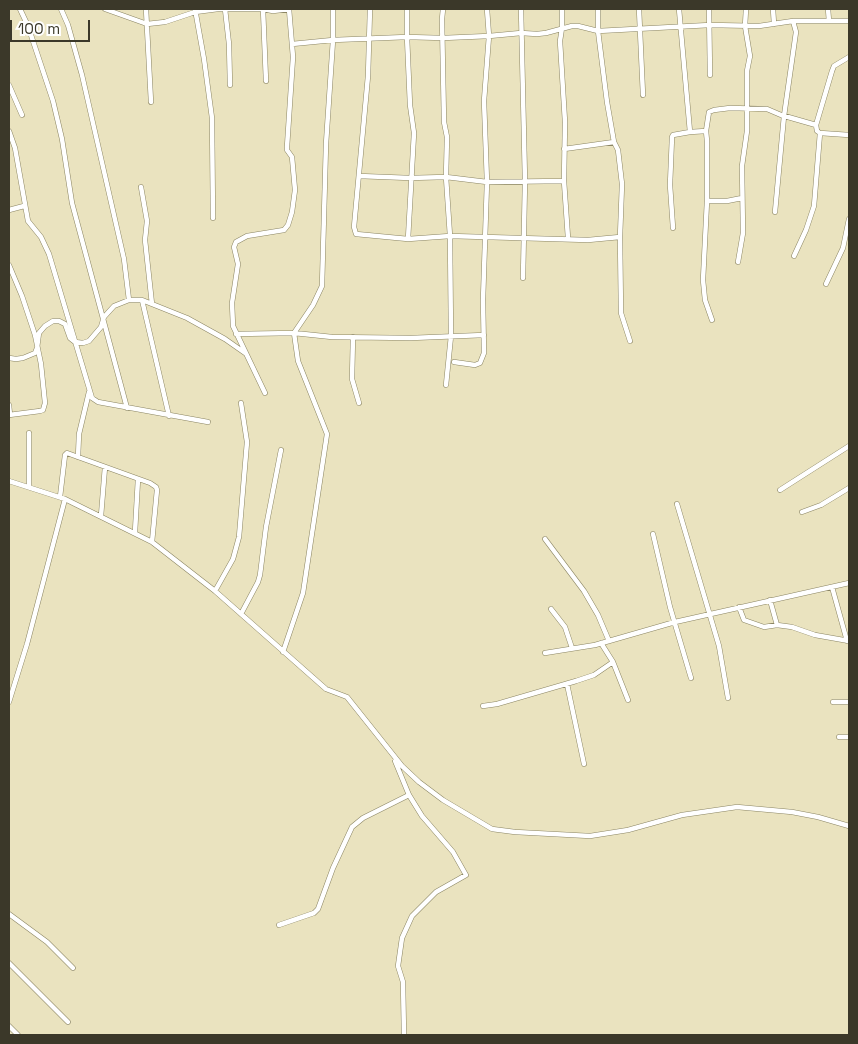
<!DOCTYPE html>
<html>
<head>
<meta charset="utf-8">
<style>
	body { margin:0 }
	#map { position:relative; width:858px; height:1044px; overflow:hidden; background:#eae3bf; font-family:"Space Grotesk",sans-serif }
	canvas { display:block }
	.frame { position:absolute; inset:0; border:10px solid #3b3829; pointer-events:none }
	.scale { position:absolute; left:10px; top:20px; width:80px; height:22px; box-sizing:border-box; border:2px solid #3b3829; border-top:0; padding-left:6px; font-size:15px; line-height:18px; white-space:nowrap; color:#3b3829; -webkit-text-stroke:4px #fff; paint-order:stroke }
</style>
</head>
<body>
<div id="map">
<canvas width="858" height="1044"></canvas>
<div class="frame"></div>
<div class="scale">100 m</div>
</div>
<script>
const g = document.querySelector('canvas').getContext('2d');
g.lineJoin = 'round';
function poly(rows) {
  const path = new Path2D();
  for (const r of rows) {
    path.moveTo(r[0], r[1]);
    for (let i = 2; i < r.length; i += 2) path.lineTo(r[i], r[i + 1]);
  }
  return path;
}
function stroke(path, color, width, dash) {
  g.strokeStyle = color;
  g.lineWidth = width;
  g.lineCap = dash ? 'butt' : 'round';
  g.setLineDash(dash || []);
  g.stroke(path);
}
const minor = poly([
	[20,9,28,26,53,101,62,139,72,203,127,408],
	[61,9,68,25,82,75,124,259,129,300],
	[105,9,147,24,165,22,195,12,218,9,263,9,273,11,289,9],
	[146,9,151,102],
	[195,9,204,59,212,118,213,218],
	[225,9,229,44,230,85],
	[263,9,266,81],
	[370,9,368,76,354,227,356,234,408,239,450,236,588,240,620,237],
	[407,9,407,37,410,105,414,133,408,239],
	[443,9,442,19,444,122,447,137,446,177,450,236,451,336,446,385],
	[521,9,525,181,523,278],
	[562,9,562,28,560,41,565,122,564,181,568,238],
	[598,9,598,31,607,102,614,142,618,150,622,184,620,237,621,313,630,341],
	[639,9,643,95],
	[679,9,690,132],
	[709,9,710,75],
	[773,9,774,24],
	[828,9,829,21],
	[292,44,333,40,407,37,443,38,489,36,521,33,537,34,546,33,572,26,578,26,598,31,710,25,759,26,793,21,849,21],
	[9,85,22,115],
	[9,131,15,148,28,221,41,237,49,254,92,398,98,402,208,422],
	[820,133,849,135],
	[564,149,614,142],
	[359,176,410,178,446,177,487,182,564,181],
	[141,187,147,221,145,240,152,304],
	[707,201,727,201,742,198],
	[9,210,24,206],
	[775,212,784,116,796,32,793,21],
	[673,228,670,185,672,137,673,135,690,132,706,131],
	[794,256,806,230,814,206,820,133,817,131,816,125,832,71,834,66,849,57],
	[738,262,743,233,742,166,747,131,747,71,750,56,745,26,746,9],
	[9,265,22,296,35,335,41,364,45,403,43,410,40,411,9,415],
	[826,284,843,248,849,219],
	[142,300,187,318,225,339,245,353],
	[712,320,705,300,703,280,707,201,707,141,706,131,709,112,714,110,730,108,767,109,781,115,816,125],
	[236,334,294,333,332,337,411,338,484,335],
	[353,337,352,379,359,403],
	[9,358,16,359,23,358,35,353,37,348,39,333,45,326,53,321,59,321,65,324,70,338,75,342,83,343,89,341,101,327,104,317,114,306,129,300,142,300,169,416],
	[454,362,475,365,480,363,484,353,483,300,487,182,484,101,489,36,487,9],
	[265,393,233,326,232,303,238,264,234,247,236,242,247,236,284,230,288,225,292,212,295,190,292,157,287,150,287,147,293,57,289,9],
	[9,405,10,415],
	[29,433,29,487],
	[78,457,79,434,89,392],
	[9,481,65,499,152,542,215,591,326,689,347,697,402,766,419,782,443,800,492,829,515,832,590,836,628,830,682,815,737,807,792,812,818,817,849,826],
	[780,490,849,446],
	[60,497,65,455,67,453,150,483,156,487,157,490,152,542],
	[677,504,719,646,728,698],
	[802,512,821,505,849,488],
	[101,516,105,467],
	[135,532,138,479],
	[653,534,670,607,691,678],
	[545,539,584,591,598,615,609,641],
	[832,587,847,641],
	[215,591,233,559,239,537,247,442,241,403],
	[770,600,777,625],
	[739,607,744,620,764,627,777,625,792,627,815,635,849,641],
	[551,609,565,627,572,648],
	[241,614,258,582,260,575,266,527,281,450],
	[601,643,613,662,628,700],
	[283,652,303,593,327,434,298,361,294,333,313,305,322,286,326,144,333,40,333,9],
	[545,653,595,645,675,622,849,583],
	[567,684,584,764],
	[9,702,27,644,65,499],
	[833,702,849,702],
	[483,706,497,704,576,681,594,675,613,662],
	[839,737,849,737],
	[395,761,409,795,422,816,453,852,466,875,436,892,412,916,402,938,398,966,403,982,404,1035],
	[9,914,47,942,73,968],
	[279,925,314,913,318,909,333,868,352,827,363,818,409,795],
	[9,963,68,1022],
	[9,1026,18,1035]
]);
stroke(minor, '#8b8563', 5.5);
stroke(minor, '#fff', 4.5);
</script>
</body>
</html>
